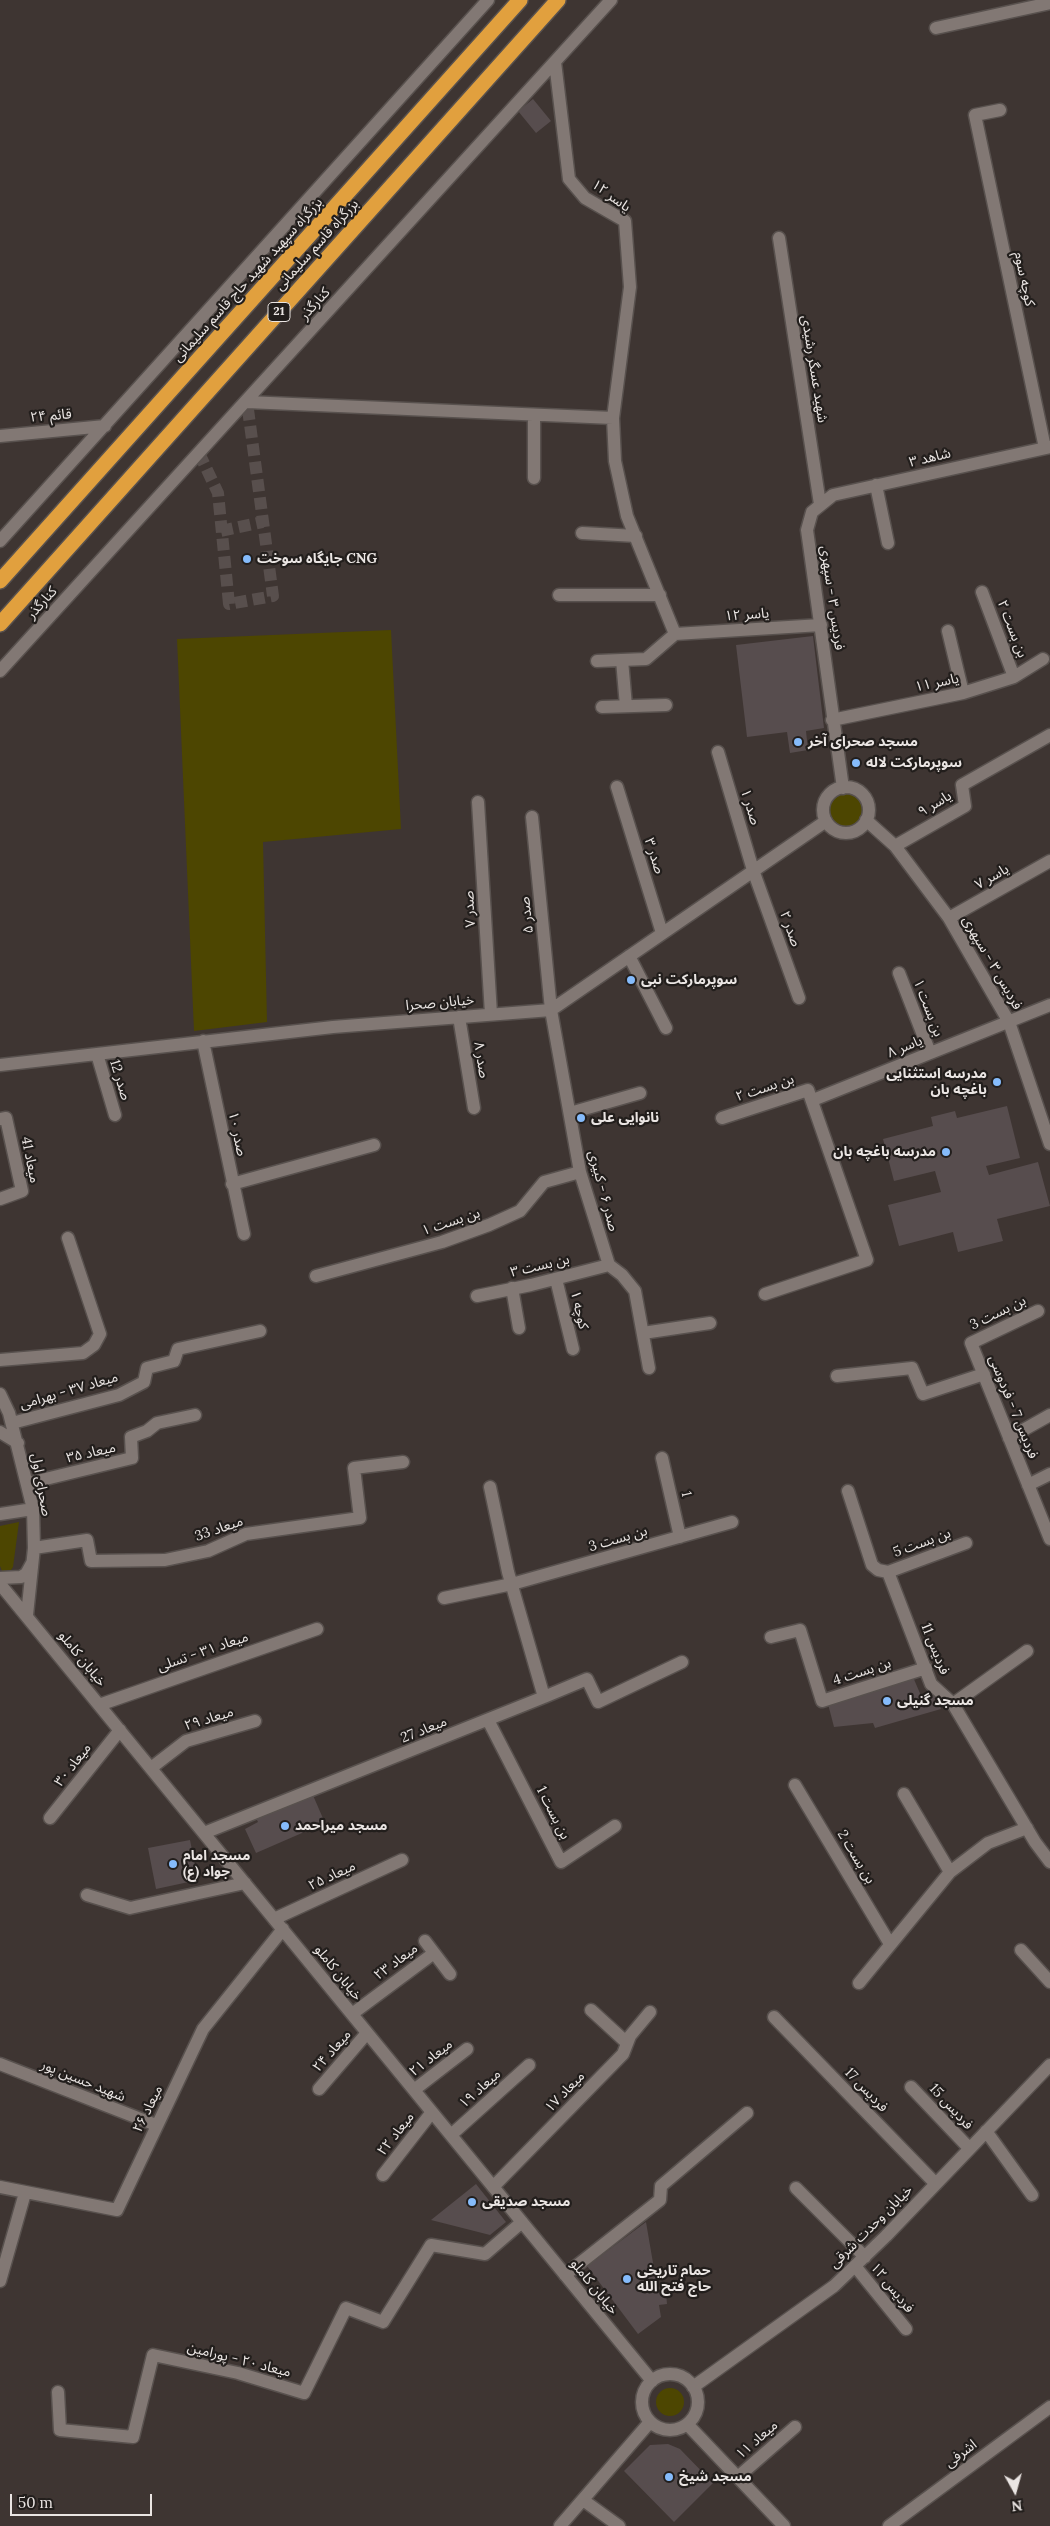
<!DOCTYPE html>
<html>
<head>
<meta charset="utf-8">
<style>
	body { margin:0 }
	#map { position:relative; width:1050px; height:2526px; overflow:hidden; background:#3e3532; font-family:Lora,serif }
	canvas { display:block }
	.north { position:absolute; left:990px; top:2466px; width:50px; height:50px; -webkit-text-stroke:4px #221e1c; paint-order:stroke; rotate:173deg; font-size:14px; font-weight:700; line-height:20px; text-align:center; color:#eae5e3 }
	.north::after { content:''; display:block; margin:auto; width:18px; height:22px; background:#eae5e3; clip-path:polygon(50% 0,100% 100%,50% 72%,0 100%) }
	.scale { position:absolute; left:10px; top:2494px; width:142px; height:22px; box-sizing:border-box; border:2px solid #eae5e3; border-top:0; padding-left:6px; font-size:15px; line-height:18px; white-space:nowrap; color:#eae5e3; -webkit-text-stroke:4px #221e1c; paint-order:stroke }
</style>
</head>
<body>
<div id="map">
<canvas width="1050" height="2526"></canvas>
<div class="north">N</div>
<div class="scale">50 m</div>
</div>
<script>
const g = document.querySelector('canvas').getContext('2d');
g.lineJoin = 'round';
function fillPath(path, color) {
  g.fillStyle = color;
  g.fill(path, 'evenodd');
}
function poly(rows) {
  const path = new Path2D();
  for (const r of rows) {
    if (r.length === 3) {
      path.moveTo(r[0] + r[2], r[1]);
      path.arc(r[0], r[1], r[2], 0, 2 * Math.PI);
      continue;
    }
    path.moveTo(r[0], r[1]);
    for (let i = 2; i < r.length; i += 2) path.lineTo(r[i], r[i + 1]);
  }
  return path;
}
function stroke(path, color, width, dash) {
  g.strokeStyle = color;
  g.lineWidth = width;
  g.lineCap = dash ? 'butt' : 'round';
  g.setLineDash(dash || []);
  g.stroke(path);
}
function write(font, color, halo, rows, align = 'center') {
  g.font = font + ' Lora,"Noto Sans Arabic",serif';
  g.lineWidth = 4.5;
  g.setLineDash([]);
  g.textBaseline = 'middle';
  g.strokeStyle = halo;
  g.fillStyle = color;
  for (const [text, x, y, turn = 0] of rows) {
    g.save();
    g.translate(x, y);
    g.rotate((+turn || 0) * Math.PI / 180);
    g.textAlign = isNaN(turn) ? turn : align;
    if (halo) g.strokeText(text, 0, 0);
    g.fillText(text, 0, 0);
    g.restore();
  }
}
fillPath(poly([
	[391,630,401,829,263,842,267,1022,194,1031,177,639],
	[846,810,16],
	[19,1522,13,1567,11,1570,2,1571,0,1566,0,1526],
	[670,2402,14]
]), '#4d4601');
fillPath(poly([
	[533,99,551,121,536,133,518,111],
	[813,636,824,728,806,731,808,750,790,753,787,732,747,737,736,645],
	[1007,1106,1020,1158,986,1166,989,1175,1038,1162,1050,1206,997,1219,1003,1241,958,1252,953,1232,899,1246,888,1205,941,1192,935,1171,894,1181,883,1139,933,1126,931,1117,955,1111,957,1118],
	[913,1677,922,1698,935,1695,941,1709,875,1728,873,1723,834,1727,828,1704],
	[312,1793,325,1823,256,1853,245,1829,258,1822,256,1818],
	[190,1840,198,1880,156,1889,148,1848],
	[476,2184,506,2222,490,2235,431,2220],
	[646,2222,658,2292,666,2293,667,2304,659,2305,661,2317,638,2334,587,2266],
	[668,2444,680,2449,713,2483,674,2522,624,2471,650,2445]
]), '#574d4e');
stroke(poly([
	[199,453,218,493,229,604,273,596,247,402],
	[221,531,263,522]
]), '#584f4d', 12, [12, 6]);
const minor = poly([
	[936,28,1050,3],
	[555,62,569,179,585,198,625,221,630,287,613,418,615,461,627,516,675,634,821,625],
	[1000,110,975,115,1045,448],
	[779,238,820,504],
	[247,402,613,418],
	[0,436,105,426],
	[534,478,534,415],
	[876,485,888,543],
	[582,533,636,536],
	[0,541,488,0],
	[982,592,1014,677],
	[559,595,660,595],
	[948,631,963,693],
	[622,660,626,706],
	[597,661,646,659,675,634],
	[0,671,611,0],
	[602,707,666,705],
	[832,720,963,693,1014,677,1043,659],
	[718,752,753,870,799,998],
	[617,787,662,933],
	[846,810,23],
	[843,788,807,530,812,512,833,495,1050,447],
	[478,802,491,1014],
	[532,817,551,1010,580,1172,609,1265,622,1275,635,1291,649,1368],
	[866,820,895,846,949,918,1009,1022,1050,1144],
	[895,846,965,806,962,785,1050,735],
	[949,918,1050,861],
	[629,956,666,1028],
	[899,973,930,1053],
	[459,1017,474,1108],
	[203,1041,244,1234],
	[97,1054,115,1115],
	[0,1065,333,1027,551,1010,826,821],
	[813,1100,1050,1005],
	[570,1113,640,1093],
	[722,1118,808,1090,867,1260,765,1294],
	[0,1119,6,1118,22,1191,0,1199],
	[232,1184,374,1145],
	[316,1276,442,1242,489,1225,520,1211,544,1182,580,1172],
	[556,1279,573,1349],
	[512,1288,519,1328],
	[477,1296,531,1285,609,1265],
	[1038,1311,971,1343,1050,1539],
	[643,1333,710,1323],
	[0,1360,83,1353,94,1345,100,1334,68,1238],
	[837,1376,912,1368,923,1394,984,1374],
	[0,1394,9,1413,33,1509,34,1548,27,1615],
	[12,1423,119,1395,144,1382,147,1368,174,1361,178,1349,260,1331],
	[0,1432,18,1443],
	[1009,1438,1050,1415],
	[662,1458,680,1537],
	[29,1483,132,1458,131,1437,147,1431,157,1423,195,1415],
	[1028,1485,1050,1474],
	[848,1491,872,1565,878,1570,888,1572,931,1684,953,1704,1035,1842,1050,1862],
	[0,1514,33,1509],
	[34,1548,87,1540,91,1561,165,1560,208,1551,246,1534,360,1518,354,1468,403,1462],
	[888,1572,966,1543],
	[0,1578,21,1577,26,1574,32,1563],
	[0,1584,652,2381],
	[444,1598,512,1584,732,1522],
	[771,1637,800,1630,822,1701,926,1668],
	[544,1697,587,1679,598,1702,682,1662],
	[953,1704,1027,1651],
	[99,1705,317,1629],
	[488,1720,561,1862,615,1826],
	[151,1768,186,1741,255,1721],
	[795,1785,890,1944],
	[904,1794,950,1872],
	[50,1818,120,1730],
	[204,1833,544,1697,508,1572,490,1487],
	[87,1895,130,1908,245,1883],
	[274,1919,402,1860],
	[425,1941,450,1974],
	[1021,1950,1050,1982],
	[859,1983,950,1872,988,1843,1027,1828],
	[591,2010,627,2043],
	[352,2014,434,1953],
	[774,2017,936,2184],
	[0,2064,156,2125],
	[911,2087,969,2148],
	[319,2089,367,2033],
	[414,2090,467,2049],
	[986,2131,1032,2195],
	[451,2135,529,2065],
	[383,2175,432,2112],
	[0,2187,117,2210,203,2029,283,1929],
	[493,2187,623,2054,630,2036,650,2012],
	[796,2188,865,2257],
	[855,2266,906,2329],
	[565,2275,660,2200,661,2186,747,2113],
	[0,2281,25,2193],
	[670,2402,28],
	[693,2387,834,2286,886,2236,1050,2065],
	[58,2392,60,2430,133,2437,153,2355,238,2373,304,2393,346,2308,383,2322,431,2245,485,2254,522,2222],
	[687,2424,784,2526],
	[739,2476,795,2427],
	[583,2500,619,2526],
	[560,2526,650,2422],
	[889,2526,1050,2407]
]);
const highway = poly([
	[0,581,520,0],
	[0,624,558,0]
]);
stroke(minor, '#58514e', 15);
stroke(highway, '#58514e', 18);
stroke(minor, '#827874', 12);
stroke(highway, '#e1a03e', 15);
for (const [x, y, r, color] of [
	[247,559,5,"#85bbfb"],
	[798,742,5,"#85bbfb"],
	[856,763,5,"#85bbfb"],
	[631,980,5,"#85bbfb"],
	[997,1082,5,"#85bbfb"],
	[581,1118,5,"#85bbfb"],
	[946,1152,5,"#85bbfb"],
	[887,1701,5,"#85bbfb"],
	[285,1826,5,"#85bbfb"],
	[173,1864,5,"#85bbfb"],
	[472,2202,5,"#85bbfb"],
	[627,2279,5,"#85bbfb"],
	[669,2477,5,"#85bbfb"]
]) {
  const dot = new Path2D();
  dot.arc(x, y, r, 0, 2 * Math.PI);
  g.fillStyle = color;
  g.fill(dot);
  stroke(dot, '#221e1c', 2);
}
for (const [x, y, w] of [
	[279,312,22]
]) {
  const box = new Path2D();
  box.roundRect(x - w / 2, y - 9.5, w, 19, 4);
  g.fillStyle = '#221e1c';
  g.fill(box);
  stroke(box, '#eae5e3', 1);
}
write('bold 12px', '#eae5e3', null, [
	["21",279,312]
]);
write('14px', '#eae5e3', '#221e1c', [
	["یاسر ۱۲",611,196,36],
	["بزرگراه قاسم سلیمانی",317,245,-48],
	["کوچه سوم",1024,279,78],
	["بزرگراه سپهبد شهید حاج قاسم سلیمانی",248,280,-48],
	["کنارگذر",315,304,-48],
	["شهید عسگر رشیدی",814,369,81],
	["قائم ۲۴",51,416,-5],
	["شاهد ۳",930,458,-13],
	["فردیس ۳ - سپهری",832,598,82],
	["کنارگذر",42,603,-48],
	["یاسر ۱۲",747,615,-4],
	["بن بست ۲",1012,629,69],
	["یاسر ۱۱",937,683,-12],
	["یاسر ۹",935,804,-31],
	["صدر ۱",750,807,73],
	["صدر ۳",654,856,72],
	["یاسر ۷",992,877,-30],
	["صدر ۷",470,909,-93],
	["صدر ۵",527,915,-96],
	["صدر ۲",790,929,70],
	["فردیس ۳ - سپهری",992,963,60],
	["خیابان صحرا",440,1003,-5],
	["بن بست ۱",928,1008,69],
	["یاسر ۸",905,1047,-22],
	["صدر ۸",481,1060,81],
	["صدر 12",120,1080,73],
	["بن بست ۲",765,1088,-18],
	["صدر ۱۰",237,1134,78],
	["میعاد 41",30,1160,79],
	["صدر ۶ - کبیری",603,1191,75],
	["بن بست ۱",451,1222,-18],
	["بن بست ۳",540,1266,-13],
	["کوچه ۱",579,1310,77],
	["بن بست 3",998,1313,-26],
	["میعاد ۳۷ - بهرامی",69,1391,-16],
	["فردیس 7 - فردوسی",1013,1407,68],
	["میعاد ۳۵",91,1453,-13],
	["صحرای اول",41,1485,80],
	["1",686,1494,77],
	["میعاد 33",219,1529,-19],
	["بن بست 3",618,1539,-16],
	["بن بست 5",922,1543,-20],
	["فردیس 11",935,1649,68],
	["میعاد ۳۱ - تسلی",203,1652,-19],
	["خیابان کاملو",82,1659,51],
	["بن بست 4",862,1672,-18],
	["میعاد ۲۹",209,1719,-17],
	["میعاد 27",424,1730,-22],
	["میعاد ۳۰",73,1765,-52],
	["بن بست 1",553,1813,63],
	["بن بست 2",856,1857,59],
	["میعاد ۲۵",332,1876,-25],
	["میعاد ۲۳",396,1962,-37],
	["خیابان کاملو",338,1973,51],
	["میعاد ۲۴",332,2051,-49],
	["میعاد ۲۱",431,2058,-38],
	["شهید حسین پور",83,2081,22],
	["میعاد ۱۹",480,2089,-42],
	["فردیس 17",866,2090,46],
	["میعاد ۱۷",565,2092,-46],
	["فردیس 15",951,2107,47],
	["میعاد ۲۶",148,2109,-64],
	["میعاد ۲۲",396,2134,-52],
	["خیابان وحدت شرقی",871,2227,-45],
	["خیابان کاملو",594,2287,51],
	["فردیس ۱۲",892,2288,51],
	["میعاد ۲۰ - پورامین",239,2360,14],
	["میعاد ۱۱",757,2440,-41],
	["اشرفی",961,2454,-37]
]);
write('bold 14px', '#eae5e3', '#221e1c', [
	["جایگاه سوخت CNG",257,559],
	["مسجد صحرای آخر",808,742],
	["سوپرمارکت لاله",866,763],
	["سوپرمارکت نبی",641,980],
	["مدرسه استثنایی",987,1074,"right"],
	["باغچه بان",987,1090,"right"],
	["نانوایی علی",591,1118],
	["مدرسه باغچه بان",936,1152,"right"],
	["مسجد گنیلی",897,1701],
	["مسجد میراحمد",295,1826],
	["مسجد امام",183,1856],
	["جواد (ع)",183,1872],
	["مسجد صدیقی",482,2202],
	["حمام تاریخی",637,2271],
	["حاج فتح الله",637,2287],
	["مسجد شیخ",679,2477]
], 'left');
</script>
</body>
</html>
